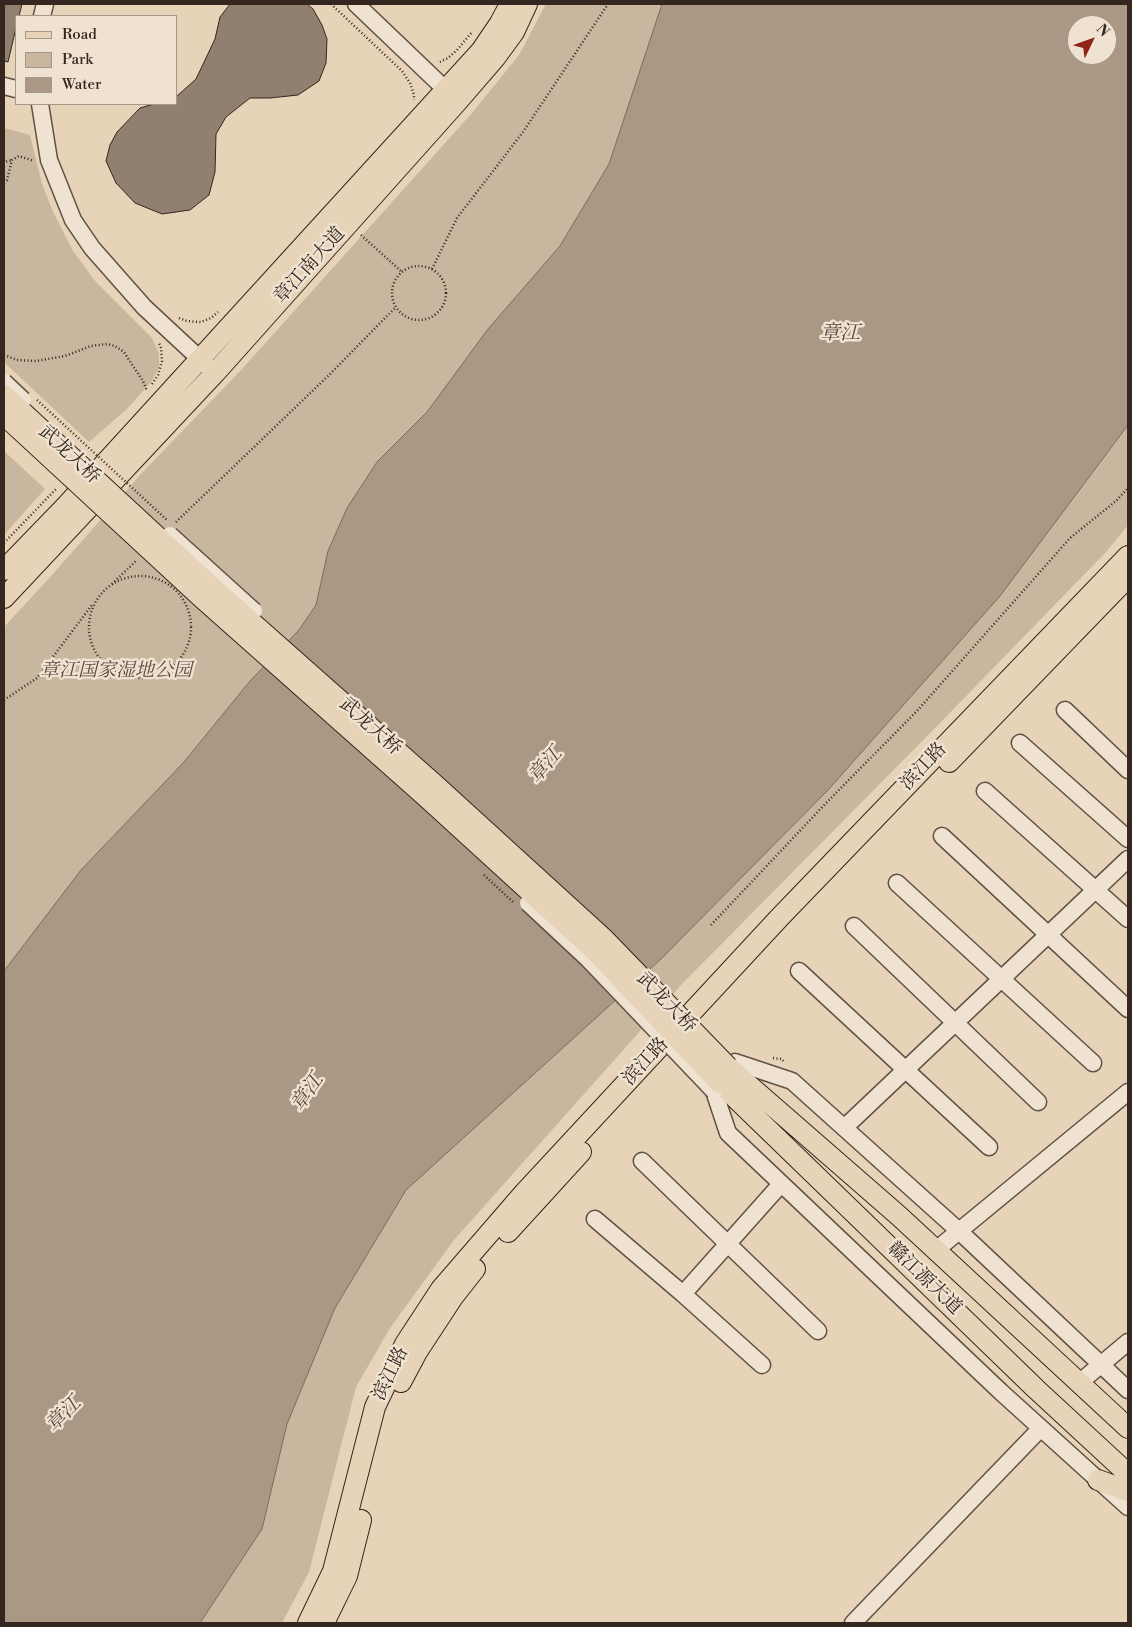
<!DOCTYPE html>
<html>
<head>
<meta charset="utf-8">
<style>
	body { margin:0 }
	#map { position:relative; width:1132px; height:1627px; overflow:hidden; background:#e6d3b8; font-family:"Libre Bodoni",serif }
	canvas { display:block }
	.frame { position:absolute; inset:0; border:5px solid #35261f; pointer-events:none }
	.legend { position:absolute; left:15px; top:15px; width:162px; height:90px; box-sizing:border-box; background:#efe2d1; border:1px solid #a5978a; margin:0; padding:6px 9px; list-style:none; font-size:15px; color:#35261f }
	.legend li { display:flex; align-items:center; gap:10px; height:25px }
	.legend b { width:25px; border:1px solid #a5978a }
	.north { position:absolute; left:1067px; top:15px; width:50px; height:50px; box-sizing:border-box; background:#efe2d1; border:1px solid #a5978a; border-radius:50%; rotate:48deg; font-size:14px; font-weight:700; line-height:20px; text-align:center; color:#35261f }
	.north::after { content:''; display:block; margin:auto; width:18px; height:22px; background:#8f2418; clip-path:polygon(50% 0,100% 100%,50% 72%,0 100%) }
</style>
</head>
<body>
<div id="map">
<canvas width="1132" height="1627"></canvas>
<div class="frame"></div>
<ul class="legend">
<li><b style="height:6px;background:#e6d3b8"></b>Road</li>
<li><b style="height:14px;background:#c8b69e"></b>Park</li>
<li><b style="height:14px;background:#aa9884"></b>Water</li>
</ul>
<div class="north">N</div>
</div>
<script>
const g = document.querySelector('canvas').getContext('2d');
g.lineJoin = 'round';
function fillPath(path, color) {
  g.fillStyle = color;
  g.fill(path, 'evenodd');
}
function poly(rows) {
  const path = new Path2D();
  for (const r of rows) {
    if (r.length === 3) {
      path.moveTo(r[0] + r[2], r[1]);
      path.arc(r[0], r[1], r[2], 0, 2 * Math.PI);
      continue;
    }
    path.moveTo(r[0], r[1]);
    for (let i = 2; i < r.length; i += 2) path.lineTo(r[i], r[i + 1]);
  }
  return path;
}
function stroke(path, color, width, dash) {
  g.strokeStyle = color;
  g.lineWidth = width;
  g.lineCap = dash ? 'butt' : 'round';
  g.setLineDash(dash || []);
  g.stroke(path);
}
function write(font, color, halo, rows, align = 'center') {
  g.font = font + ' "Libre Bodoni","Noto Serif SC",serif';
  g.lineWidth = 5;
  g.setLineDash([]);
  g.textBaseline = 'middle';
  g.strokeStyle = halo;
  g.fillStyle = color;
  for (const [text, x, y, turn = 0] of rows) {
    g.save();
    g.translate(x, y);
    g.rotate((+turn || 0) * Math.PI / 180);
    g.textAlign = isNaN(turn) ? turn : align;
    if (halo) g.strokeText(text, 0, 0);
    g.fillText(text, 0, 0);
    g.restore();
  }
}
fillPath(poly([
	[546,4,662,4,609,164,560,246,488,329,427,412,377,462,347,508,328,551,316,605,299,630,250,681,184,762,81,870,4,971,4,627,52,575,141,474,243,368,472,113,519,55],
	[4,128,30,135,42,184,53,212,73,251,95,281,152,338,159,354,159,368,151,382,127,409,89,442,4,362],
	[1128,425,1128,525,1106,552,938,725,682,984,454,1240,390,1328,356,1387,309,1572,282,1623,200,1623,262,1529,287,1424,335,1308,406,1190,661,959,829,789,1000,596],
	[4,451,45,489,4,535]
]), '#c8b69e');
const water = poly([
	[662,4,1128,4,1128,425,1000,596,829,789,661,959,406,1190,335,1308,287,1424,262,1529,200,1623,4,1623,4,971,81,870,184,762,250,681,299,630,316,605,328,551,347,508,377,462,427,412,488,329,560,246,609,164,662,4],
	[1077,25,1107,25,1107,55,1077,55,1077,25]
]);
fillPath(water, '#aa9884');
stroke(water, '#7b6a5c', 1);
const building = poly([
	[4,4,22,4,19,16,16,16,16,28,8,62,4,61,4,4],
	[230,4,307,4,313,9,322,25,327,39,326,63,319,81,298,95,270,98,250,98,226,117,216,134,215,172,209,195,190,210,162,214,135,203,116,183,106,161,110,145,117,132,140,108,154,104,176,104,176,97,196,79,215,39,220,17,230,4]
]);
fillPath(building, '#91806f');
stroke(building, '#35261f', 1);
const minor = poly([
	[356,4,445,89],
	[42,16,45,4],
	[4,86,16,89],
	[40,104,49,160,73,220,92,248,144,307,215,373],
	[1065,710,1128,770],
	[1020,743,1128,839],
	[985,791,1128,919],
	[942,836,1128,1009],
	[897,883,1093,1063],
	[854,926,1038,1102],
	[799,971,989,1147],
	[735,1062,792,1081,959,1231,1128,1390],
	[714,1091,728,1133,1001,1392,1128,1507],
	[844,1128,1128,859],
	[642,1161,818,1331],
	[595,1219,683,1294,762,1365],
	[936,1250,1128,1092],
	[683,1294,781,1184],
	[1079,1383,1128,1342],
	[853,1623,1041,1428]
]);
const major = poly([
	[4,570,65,507,481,51,500,23,510,4],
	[4,598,215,373,457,102,495,58,514,32,527,4],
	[949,762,1128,577],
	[728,1067,899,1216,1128,1428],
	[720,1083,1036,1389,1128,1474],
	[508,1232,581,1152],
	[401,1382,417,1352,453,1297,475,1269],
	[1098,1480,1128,1491],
	[308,1623,333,1571,375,1407,405,1344,441,1289,524,1193,780,917,1128,556],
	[324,1623,347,1576,361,1520]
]);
stroke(minor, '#615145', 19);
stroke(major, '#35261f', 22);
stroke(poly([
	[331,4,402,71,410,83,414,95,414,100],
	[440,62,448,58,457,50,472,32],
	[4,160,5,162,12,160],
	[4,183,7,180,12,160,19,156,34,161],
	[361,235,402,272],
	[419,293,27],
	[432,269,457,218,523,132,608,4],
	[179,318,187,321,201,322,211,318,218,312],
	[4,355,17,360,36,361,65,356,91,346,107,344,115,346,124,352,131,363,143,381,147,391],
	[152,384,158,375,162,361,161,348,159,343],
	[176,522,329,375,396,307],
	[4,543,57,488],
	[140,627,51],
	[112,584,136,561],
	[4,700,37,678,92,605],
	[711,925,828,801,917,711,1070,538,1116,501,1128,488],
	[773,1058,782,1059,784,1062]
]), '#35261f', 2.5, [1, 2.5]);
stroke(minor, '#efe2d1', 16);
stroke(major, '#e6d3b8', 20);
const minorBridge = poly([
	[4,382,23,400],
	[170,535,254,611],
	[528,903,588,959,714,1091]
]);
const majorBridge = poly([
	[4,395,213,588,433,783,604,939,728,1067],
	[4,415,203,599,424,795,594,950,720,1083]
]);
stroke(minorBridge, '#615145', 19, []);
stroke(majorBridge, '#35261f', 22, []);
stroke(poly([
	[37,400,167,520],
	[484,875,513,902]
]), '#35261f', 2.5, [1, 2.5]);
stroke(minorBridge, '#efe2d1', 16);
stroke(majorBridge, '#e6d3b8', 20);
write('19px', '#35261f', '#efe2d1', [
	["章江南大道",310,266,-48],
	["武龙大桥",69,455,43],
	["武龙大桥",370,727,42],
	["滨江路",924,767,-46],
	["武龙大桥",666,1003,46],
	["滨江路",646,1062,-47],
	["赣江源大道",924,1279,44],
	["滨江路",391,1374,-64]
]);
write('italic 19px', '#5a4a3f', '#efe2d1', [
	["章江国家湿地公园",116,671]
]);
write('italic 20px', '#58483d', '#efe2d1', [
	["章江",840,334],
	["章江",546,766,-49],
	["章江",308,1093,-55],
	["章江",64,1415,-45]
]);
</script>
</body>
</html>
